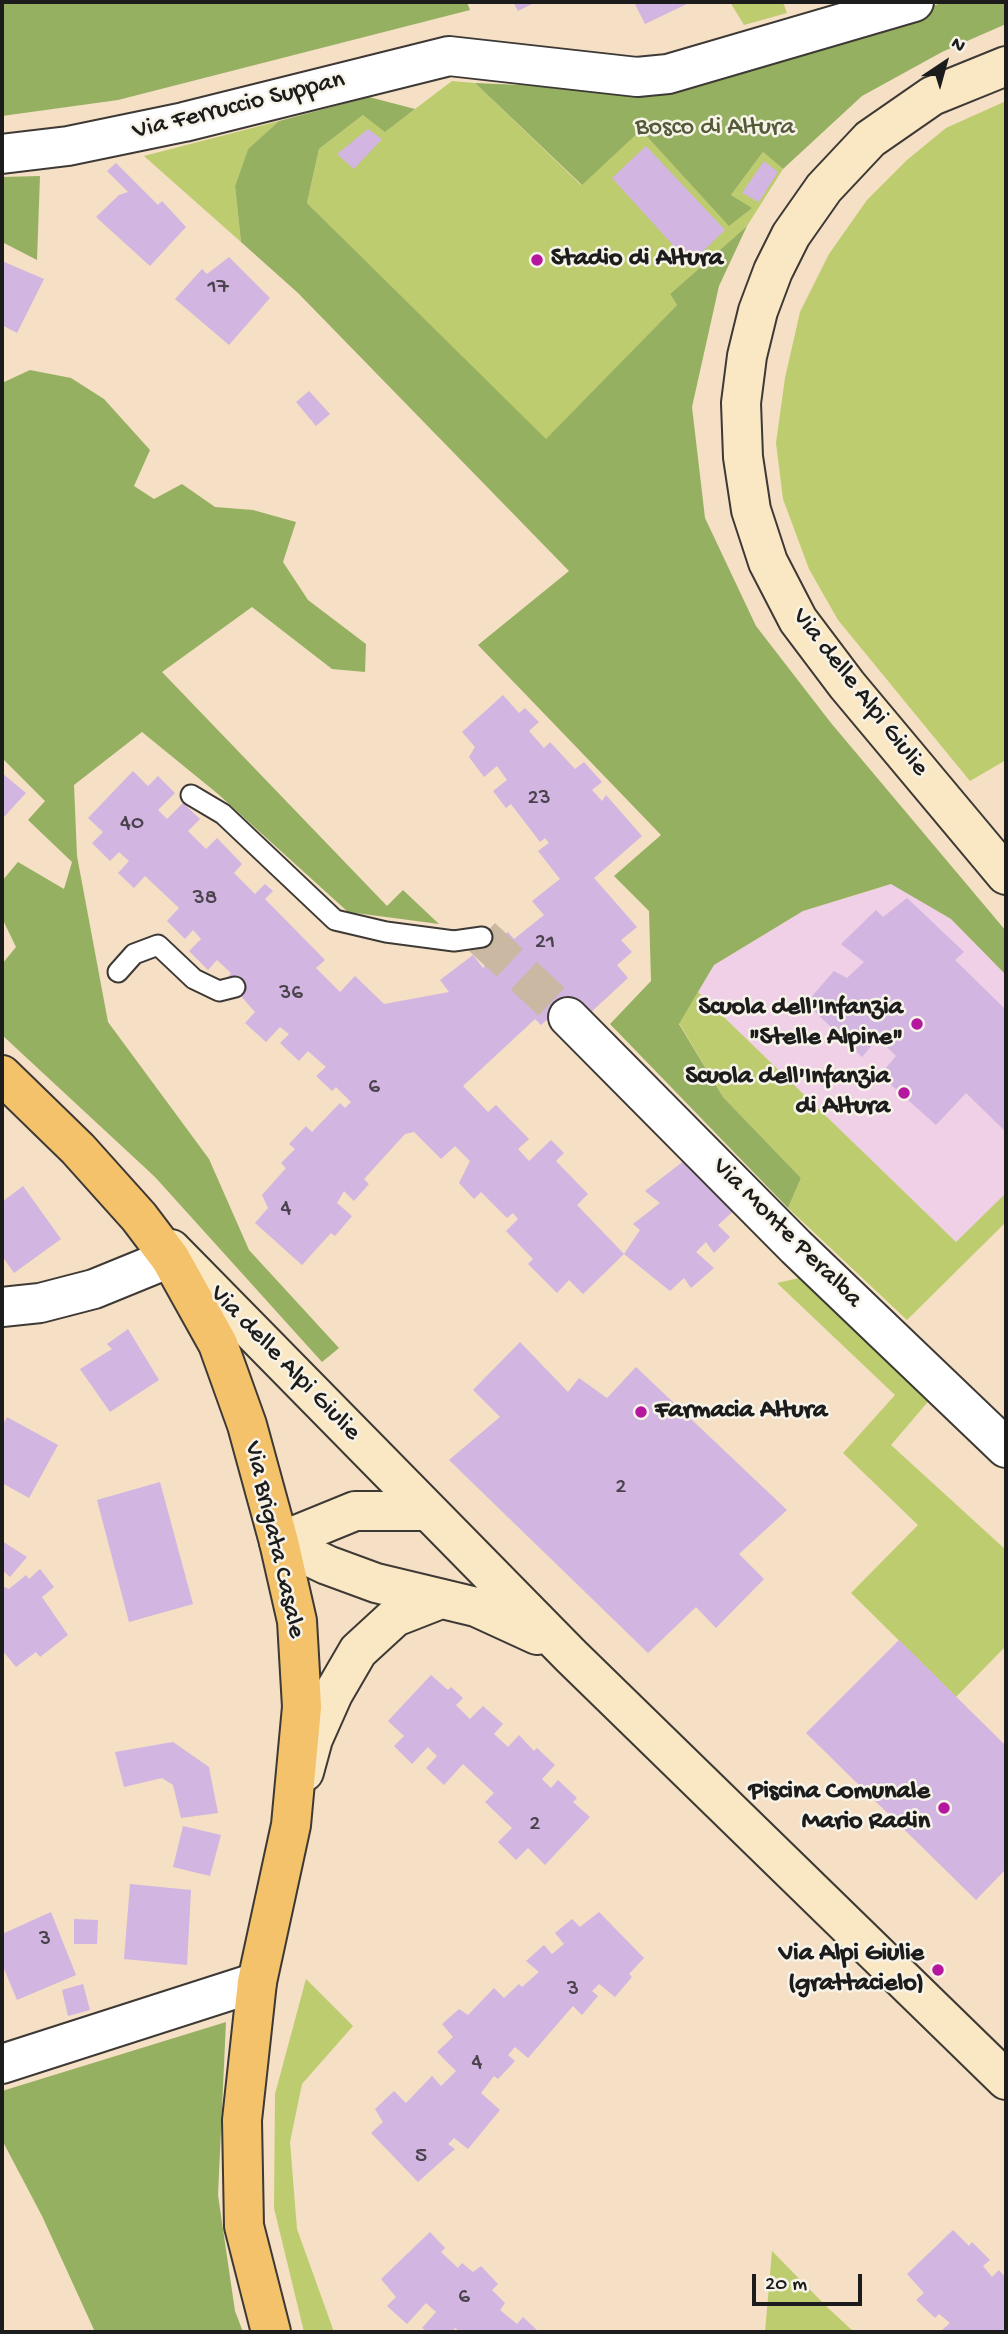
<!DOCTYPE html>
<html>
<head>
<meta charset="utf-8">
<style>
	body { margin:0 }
	#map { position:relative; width:1008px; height:2334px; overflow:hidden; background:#f5dfc5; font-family:"Gochi Hand",sans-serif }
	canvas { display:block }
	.frame { position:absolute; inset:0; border:4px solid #1c1c1c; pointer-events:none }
	.north { position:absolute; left:910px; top:28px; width:70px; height:70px; -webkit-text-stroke:5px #f7f3e8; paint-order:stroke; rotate:36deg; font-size:19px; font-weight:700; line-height:28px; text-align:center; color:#1c1c1c }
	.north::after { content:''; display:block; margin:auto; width:24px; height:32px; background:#1c1c1c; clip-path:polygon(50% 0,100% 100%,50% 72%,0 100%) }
	.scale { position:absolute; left:752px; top:2274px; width:110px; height:32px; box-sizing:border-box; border:4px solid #1c1c1c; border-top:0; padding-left:9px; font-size:21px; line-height:24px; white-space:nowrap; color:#1c1c1c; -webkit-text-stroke:5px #f7f3e8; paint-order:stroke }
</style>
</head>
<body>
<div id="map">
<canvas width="1008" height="2334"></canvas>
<div class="frame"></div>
<div class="north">N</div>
<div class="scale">20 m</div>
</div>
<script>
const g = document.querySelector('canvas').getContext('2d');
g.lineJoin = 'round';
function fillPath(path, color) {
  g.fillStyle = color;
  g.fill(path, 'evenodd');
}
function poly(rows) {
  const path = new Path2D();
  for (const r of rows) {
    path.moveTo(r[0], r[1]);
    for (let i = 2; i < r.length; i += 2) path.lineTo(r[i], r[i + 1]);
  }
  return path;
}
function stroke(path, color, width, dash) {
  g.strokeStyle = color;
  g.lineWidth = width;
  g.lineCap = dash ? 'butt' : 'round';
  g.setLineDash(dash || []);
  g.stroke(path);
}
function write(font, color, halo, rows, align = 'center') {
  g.font = font + ' "Gochi Hand",sans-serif';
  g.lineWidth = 5;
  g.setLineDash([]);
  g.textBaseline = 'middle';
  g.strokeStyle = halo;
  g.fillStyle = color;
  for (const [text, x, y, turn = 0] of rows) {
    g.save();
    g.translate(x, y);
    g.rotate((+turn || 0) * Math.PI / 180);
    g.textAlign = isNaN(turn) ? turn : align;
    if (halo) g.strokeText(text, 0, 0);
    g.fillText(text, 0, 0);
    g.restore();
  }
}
fillPath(poly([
	[892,884,951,919,1006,975,1006,1193,957,1243,698,992,714,965,803,911]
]), '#efd0e6');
fillPath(poly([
	[730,2,783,2,787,13,744,25],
	[452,81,475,83,581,185,641,130,729,225,751,208,731,195,763,152,783,169,747,226,670,294,677,305,546,440,307,203,319,149,363,115,386,131],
	[1006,101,1006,760,970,781,838,620,809,569,783,499,776,443,785,378,800,312,829,254,867,200,907,160,946,128],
	[279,121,248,149,235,186,241,242,144,156],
	[698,992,956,1242,1006,1193,1006,1222,907,1320,788,1208,801,1178,723,1097,679,1023],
	[799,1278,806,1279,932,1397,891,1445,1006,1550,1006,1646,956,1697,851,1593,918,1525,843,1453,895,1395,777,1283],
	[306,1979,353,2026,302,2084,290,2142,297,2229,334,2332,304,2332,274,2208,275,2094],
	[772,2251,828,2308,854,2332,765,2332]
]), '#bdcc6e');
fillPath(poly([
	[2,2,467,2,470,10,118,100,2,116],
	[945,2,1006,2,1006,24,942,52,862,96,783,169,763,152,731,195,752,208,729,226,641,130,582,185,475,83,655,91],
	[369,97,415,109,385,132,363,115,319,149,307,203,546,439,677,305,670,294,747,226,719,286,692,407,705,518,756,626,831,723,1006,931,1006,975,951,919,891,884,803,911,714,965,679,1024,723,1097,801,1178,788,1208,610,1024,651,981,649,911,614,876,661,835,478,645,569,571,298,293,241,242,235,186,248,149,279,121],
	[40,176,37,260,2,242,2,177],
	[30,370,71,378,104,399,150,450,134,486,154,499,182,484,215,507,253,510,296,522,283,562,308,600,366,644,365,672,332,669,252,607,162,672,387,906,403,890,439,924,348,912,218,794,142,732,74,785,77,856,108,1022,209,1159,249,1250,339,1348,322,1362,155,1177,2,1035,2,964,16,947,2,918,2,881,18,862,64,889,72,862,28,820,45,801,2,758,2,383],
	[226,2022,218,2195,235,2311,243,2332,95,2332,42,2216,2,2140,2,2091]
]), '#96b061');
fillPath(poly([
	[513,2,536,2,518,11],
	[634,2,691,2,645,24],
	[368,129,382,139,354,169,337,154],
	[646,146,725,230,690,264,612,178],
	[764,161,778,172,759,202,742,193],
	[116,163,158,205,162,201,186,227,150,266,96,217,119,195,128,192,107,171],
	[229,257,270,298,229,345,175,299,202,269,207,274],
	[2,261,44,279,17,333,2,325],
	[309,391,330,414,316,426,296,402],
	[503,695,519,713,525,708,539,722,529,731,544,748,550,742,575,769,584,762,602,782,592,790,602,801,606,795,642,836,594,878,637,927,621,940,632,952,617,965,628,978,588,1015,572,998,541,1025,535,1019,463,1086,488,1112,496,1105,529,1139,518,1149,529,1161,551,1140,564,1153,556,1161,588,1194,577,1205,624,1254,583,1294,569,1280,557,1293,528,1264,533,1259,506,1231,518,1219,513,1213,507,1218,481,1192,474,1199,459,1183,470,1161,455,1146,441,1159,414,1132,405,1134,364,1179,369,1184,354,1201,344,1191,337,1203,352,1216,335,1236,331,1233,302,1265,255,1223,268,1208,262,1195,286,1168,281,1163,295,1149,289,1144,306,1126,312,1132,340,1103,345,1108,351,1102,336,1087,332,1091,316,1076,326,1067,308,1051,299,1061,280,1043,289,1034,280,1027,266,1042,245,1023,255,1012,226,979,231,973,217,960,208,970,189,951,201,939,193,930,185,939,167,921,179,908,145,876,134,888,118,873,129,861,119,852,110,861,92,843,103,832,88,818,133,771,148,786,158,776,175,793,158,810,167,819,183,803,200,819,188,831,206,849,217,838,242,864,234,873,255,894,265,884,273,891,265,899,325,960,316,968,340,992,355,976,384,1004,449,992,440,980,473,955,483,968,485,966,477,956,508,932,514,939,544,915,532,901,560,879,538,851,549,843,545,838,540,842,511,804,506,808,493,791,507,780,497,766,484,777,469,757,475,747,462,732],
	[2,773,26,793,2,819],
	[907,898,964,952,955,960,1006,1010,1006,1132,966,1093,936,1125,880,1075,896,1056,878,1038,862,1057,806,1003,834,971,847,978,864,962,841,944,876,910,883,917],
	[685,1160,737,1208,718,1225,730,1237,714,1253,706,1242,696,1252,714,1268,691,1288,684,1278,670,1291,624,1254,640,1230,633,1224,660,1203,645,1191],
	[23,1186,61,1239,14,1273,2,1256,2,1202],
	[128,1329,159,1380,110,1412,80,1369,112,1349,107,1344],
	[520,1342,568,1392,579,1378,607,1398,636,1367,787,1510,739,1554,764,1579,716,1628,696,1607,648,1653,449,1460,500,1417,473,1390],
	[7,1417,58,1445,29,1498,2,1483,2,1426],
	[160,1482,193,1604,129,1622,97,1500],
	[2,1541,27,1557,10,1577,2,1570],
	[40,1569,54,1587,42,1597,68,1635,40,1657,36,1652,16,1667,2,1650,2,1586,9,1589,26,1575,29,1579],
	[899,1640,1006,1746,1006,1869,976,1900,806,1733],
	[431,1675,448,1690,451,1687,463,1698,456,1705,470,1719,483,1706,503,1724,494,1734,508,1747,519,1735,534,1751,537,1748,555,1765,542,1779,551,1788,558,1780,577,1798,573,1802,590,1817,545,1865,528,1848,516,1860,498,1842,512,1828,485,1802,494,1793,463,1764,444,1785,426,1768,437,1756,428,1747,412,1764,394,1746,404,1736,388,1721],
	[173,1742,209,1767,218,1813,181,1818,173,1785,162,1778,124,1787,115,1752],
	[183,1826,221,1835,210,1876,173,1867],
	[130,1884,191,1890,187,1965,124,1959],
	[51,1912,76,1975,17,2000,2,1964,2,1934],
	[599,1912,644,1958,629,1974,632,1977,615,1997,599,1984,592,1991,598,1996,582,2015,573,2006,528,2058,515,2047,508,2055,515,2061,498,2079,494,2076,481,2093,500,2110,468,2149,454,2138,448,2144,455,2149,418,2182,371,2133,383,2122,375,2109,394,2091,406,2103,432,2076,441,2086,456,2071,437,2052,453,2037,442,2024,459,2009,468,2015,494,1988,504,1998,519,1984,522,1987,539,1972,526,1961,544,1945,552,1954,564,1944,555,1933,572,1919,580,1927],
	[74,1919,98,1920,97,1944,74,1944],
	[83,1984,90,2010,68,2016,62,1990],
	[953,2230,969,2246,972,2242,990,2260,983,2266,992,2277,999,2270,1006,2278,1006,2332,945,2332,942,2330,950,2323,939,2314,935,2318,916,2300,924,2293,907,2274],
	[430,2232,445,2248,441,2252,458,2268,462,2263,473,2272,481,2266,498,2284,492,2290,505,2303,500,2310,517,2324,523,2317,539,2332,461,2332,455,2328,452,2332,428,2332,422,2328,436,2312,426,2303,407,2324,387,2306,396,2297,381,2279]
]), '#d2b5e0');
stroke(poly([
	[482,937,568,1017]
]), '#cab8a3', 38, [38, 19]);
const lane = poly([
	[191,795,223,814,335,920,386,932,454,941,482,937],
	[118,972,134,954,158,945,194,979,219,991,235,987]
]);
const street = poly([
	[2,154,68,146,184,122,449,56,637,77,668,74,914,2],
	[568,1017,796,1247,1006,1448],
	[2,1307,40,1303,94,1289,170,1258],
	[2,2064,257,1982]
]);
const secondary = poly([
	[1006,66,932,96,870,139,824,188,791,235,773,271,758,311,747,356,741,403,743,457,751,510,768,562,798,620,847,685,1006,875],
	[171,1249,571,1656,1006,2080],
	[279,1542,327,1565,376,1583,476,1607,537,1635],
	[279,1542,355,1511,428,1511],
	[304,1772,313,1739,333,1694,358,1651,395,1617,441,1599]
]);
const primary = poly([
	[2,1075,78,1149,139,1217,170,1258,218,1344,247,1425,279,1542,297,1621,302,1707,291,1825,257,1982,242,2120,244,2226,271,2332]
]);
stroke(lane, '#3d3935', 23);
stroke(street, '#3d3935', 42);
stroke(secondary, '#3d3935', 42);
stroke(primary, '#3d3935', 42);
stroke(lane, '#fff', 19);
stroke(street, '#fff', 38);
stroke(secondary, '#fae7c3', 38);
stroke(primary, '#f3c26a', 38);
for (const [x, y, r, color] of [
	[537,260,7,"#b5179e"],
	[917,1024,7,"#b5179e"],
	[904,1093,7,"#b5179e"],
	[641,1412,7,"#b5179e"],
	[944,1808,7,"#b5179e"],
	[938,1970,7,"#b5179e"]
]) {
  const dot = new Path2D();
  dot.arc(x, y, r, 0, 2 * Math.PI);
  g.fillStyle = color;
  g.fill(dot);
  stroke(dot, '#f7f3e8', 2.5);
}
write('23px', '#4a424d', null, [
	["17",218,288],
	["23",539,799],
	["40",132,824],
	["38",205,899],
	["21",545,943],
	["36",291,994],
	["6",374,1088],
	["4",286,1209],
	["2",621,1488],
	["2",535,1825],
	["3",45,1940],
	["3",573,1990],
	["4",477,2063],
	["5",421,2157],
	["6",464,2298]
]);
write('26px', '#1c1c1c', '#f7f3e8', [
	["Via Ferruccio Suppan",239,107,-14],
	["Via delle Alpi Giulie",859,693,52],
	["Via Monte Peralba",786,1234,45],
	["Via delle Alpi Giulie",284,1364,46],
	["Via Brigata Casale",273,1540,77]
]);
write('26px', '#545a39', '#f7f3e8', [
	["Bosco di Altura",715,129]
]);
write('bold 26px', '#1c1c1c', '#f7f3e8', [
	["Stadio di Altura",551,260,"left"],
	["Scuola dell'Infanzia",903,1009],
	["\"Stelle Alpine\"",903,1039],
	["Scuola dell'Infanzia",890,1078],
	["di Altura",890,1108],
	["Farmacia Altura",655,1412,"left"],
	["Piscina Comunale",930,1793],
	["Mario Radin",930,1823],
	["Via Alpi Giulie",924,1955],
	["(grattacielo)",924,1985]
], 'right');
</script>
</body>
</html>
